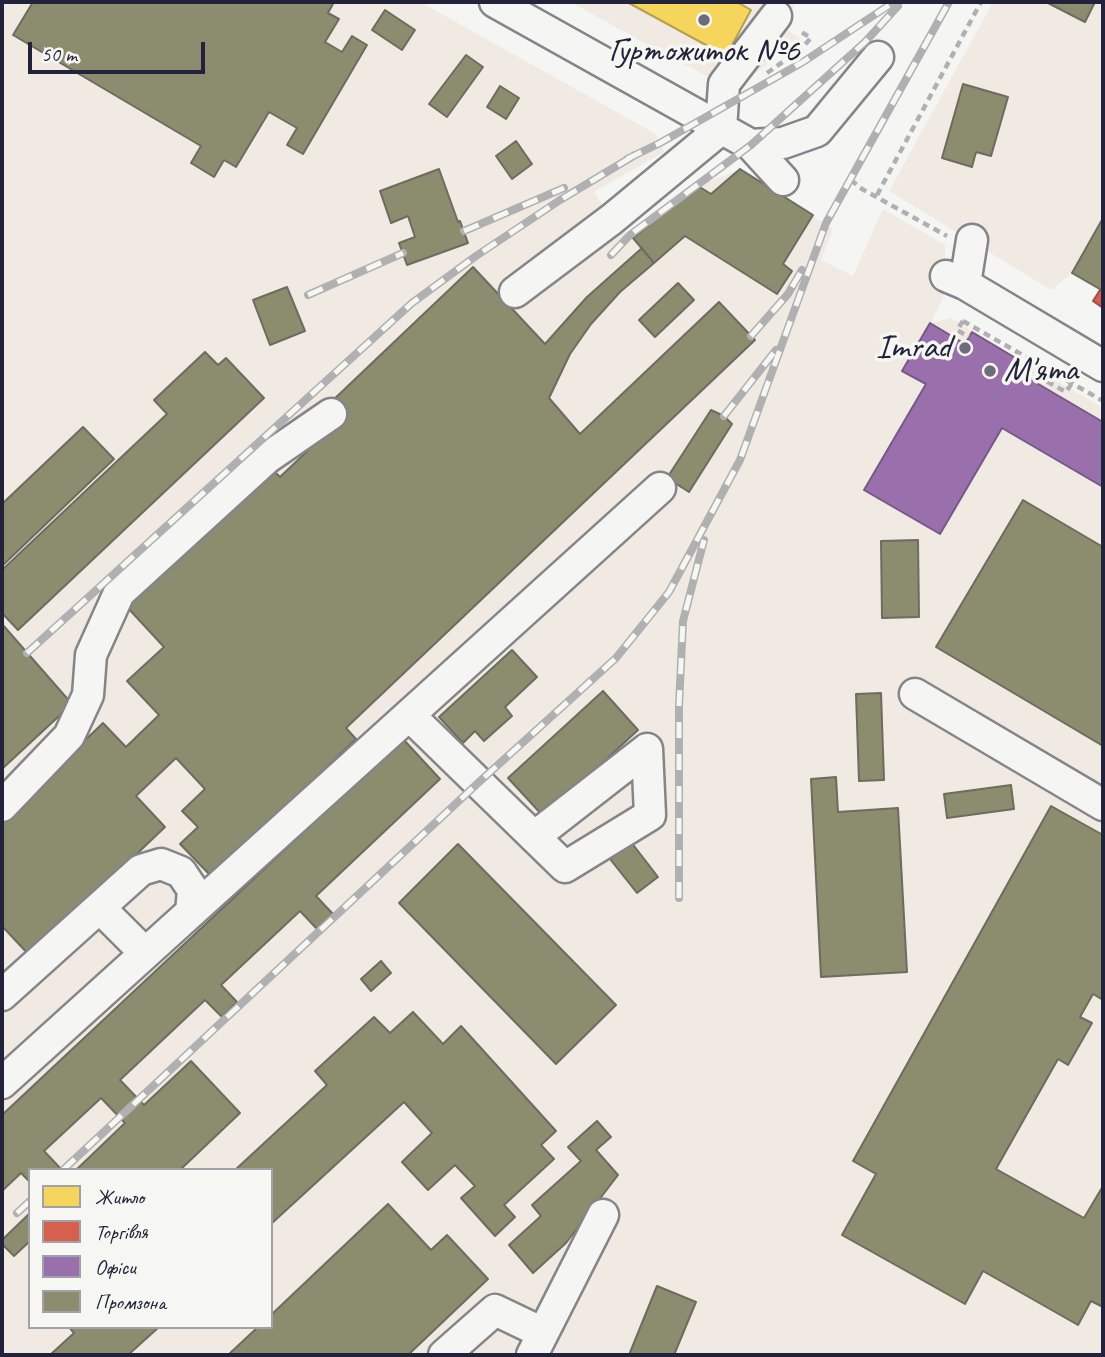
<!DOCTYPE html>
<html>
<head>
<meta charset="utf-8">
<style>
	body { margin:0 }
	#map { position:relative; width:1105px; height:1357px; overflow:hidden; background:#f5f5f3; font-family:Caveat,sans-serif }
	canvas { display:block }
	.frame { position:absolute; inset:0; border:4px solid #22223b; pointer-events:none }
	.legend { position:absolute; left:28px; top:1168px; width:245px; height:161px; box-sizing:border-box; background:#f6f6f2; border:2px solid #a1a1a9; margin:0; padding:9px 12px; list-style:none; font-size:21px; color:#22223b }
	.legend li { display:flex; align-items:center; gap:14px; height:35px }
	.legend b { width:35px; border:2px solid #a1a1a9 }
	.scale { position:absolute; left:28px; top:42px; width:177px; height:32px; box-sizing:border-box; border:4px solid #22223b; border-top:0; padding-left:9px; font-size:21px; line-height:24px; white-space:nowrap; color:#22223b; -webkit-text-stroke:5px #f6f6f2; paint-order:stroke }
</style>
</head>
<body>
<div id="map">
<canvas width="1105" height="1357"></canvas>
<div class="frame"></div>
<ul class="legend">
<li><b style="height:19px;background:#f6d55c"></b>Житло</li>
<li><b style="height:19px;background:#d6604d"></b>Торгівля</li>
<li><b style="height:19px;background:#9970ab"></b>Офіси</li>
<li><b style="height:19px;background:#8c8c6e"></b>Промзона</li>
</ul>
<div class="scale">50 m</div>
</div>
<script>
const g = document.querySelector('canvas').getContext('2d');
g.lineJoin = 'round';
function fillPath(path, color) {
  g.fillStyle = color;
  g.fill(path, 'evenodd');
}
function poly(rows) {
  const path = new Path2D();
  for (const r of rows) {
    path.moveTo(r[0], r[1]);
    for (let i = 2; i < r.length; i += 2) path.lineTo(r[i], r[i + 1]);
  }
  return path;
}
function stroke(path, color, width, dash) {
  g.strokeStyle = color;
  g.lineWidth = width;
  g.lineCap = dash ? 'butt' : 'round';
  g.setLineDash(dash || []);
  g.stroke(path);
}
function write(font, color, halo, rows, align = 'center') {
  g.font = font + ' Caveat,sans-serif';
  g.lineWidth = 7;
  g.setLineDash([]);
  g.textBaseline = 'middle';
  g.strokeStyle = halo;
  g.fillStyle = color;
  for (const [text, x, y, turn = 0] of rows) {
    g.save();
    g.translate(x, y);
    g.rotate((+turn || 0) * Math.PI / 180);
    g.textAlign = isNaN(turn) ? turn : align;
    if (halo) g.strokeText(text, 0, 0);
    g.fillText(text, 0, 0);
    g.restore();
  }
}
fillPath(poly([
	[2,2,420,2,656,134,664,152,594,192,612,219,632,237,698,186,740,169,833,229,821,260,853,276,883,209,945,245,945,293,931,323,951,318,1103,408,1103,1355,2,1355],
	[30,1170,271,1170,271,1327,30,1327],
	[571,2,796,2,783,27,801,39,734,89,669,57],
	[993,2,1103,2,1103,291,1072,273,1051,290,889,191]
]), '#f1eae2');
const homes = poly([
	[627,2,737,2,751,10,726,56,627,2]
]);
fillPath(homes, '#f6d55c');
stroke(homes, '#b69f52', 2);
const shops = poly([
	[1100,290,1103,292,1103,308,1093,301,1100,290]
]);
fillPath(shops, '#d6604d');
stroke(shops, '#a04d48', 2);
const offices = poly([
	[930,323,965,344,972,332,1029,366,1023,375,1103,422,1103,487,1002,428,940,534,864,490,926,384,902,371,930,323]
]);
fillPath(offices, '#9970ab');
stroke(offices, '#755989', 2);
const industry = poly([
	[33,2,334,2,328,13,339,19,325,42,342,52,352,36,367,45,303,154,287,145,297,128,269,112,236,167,224,160,214,177,191,163,201,146,13,35,33,2],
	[1046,2,1095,2,1085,22,1046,2],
	[385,10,415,30,402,50,372,30,385,10],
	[466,55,483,67,447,117,429,104,466,55],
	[963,84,1008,97,991,156,976,152,972,167,942,158,963,84],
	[500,86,519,98,506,119,487,107,500,86],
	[516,141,532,164,512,179,496,156,516,141],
	[439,169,458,222,460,221,468,243,407,265,399,243,415,237,408,216,391,223,380,191,439,169],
	[740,169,813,215,783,264,792,271,777,294,685,236,654,263,633,238,698,186,711,194,740,169],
	[1103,218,1103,291,1072,273,1103,218],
	[642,248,654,263,620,292,591,324,570,354,549,398,580,434,719,302,755,340,346,728,356,739,212,877,180,844,198,827,182,811,205,789,176,758,136,796,165,827,30,956,2,926,2,820,103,723,126,747,159,715,127,681,164,647,127,607,272,469,280,477,343,417,330,403,473,267,545,344,587,297,642,248],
	[678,283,694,300,655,337,639,320,678,283],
	[287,287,305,331,270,345,253,300,287,287],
	[205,352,218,365,226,358,264,398,18,630,2,613,2,570,167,414,154,400,205,352],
	[711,410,724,416,732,424,689,492,667,478,711,410],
	[83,427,114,459,2,566,2,504,83,427],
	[1023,500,1103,547,1103,746,936,647,1023,500],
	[918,540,919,617,882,618,881,541,918,540],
	[2,624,72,704,2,769,2,624],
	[512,650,537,677,505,707,512,716,484,741,475,731,463,743,439,717,512,650],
	[603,691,638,730,544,817,508,778,603,691],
	[881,693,884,780,859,781,856,694,881,693],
	[403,739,440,779,316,896,333,914,317,929,300,911,221,985,237,1002,222,1017,205,1000,120,1080,144,1105,191,1061,240,1113,180,1170,76,1170,125,1123,101,1098,44,1151,62,1170,30,1170,30,1182,21,1173,2,1191,2,1115,403,739],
	[836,777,838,812,898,808,907,972,821,977,811,779,836,777],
	[1011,785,1014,809,947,818,944,794,1011,785],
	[1051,806,1103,835,1103,1000,1093,994,1080,1017,1092,1023,1068,1065,1058,1059,996,1169,1084,1218,1103,1186,1103,1307,1091,1301,1078,1325,983,1271,965,1304,842,1235,876,1174,853,1161,1051,806],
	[631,842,658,877,637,893,610,859,631,842],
	[458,844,616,1005,556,1064,399,903,458,844],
	[381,961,391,973,371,991,361,979,381,961],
	[413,1012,443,1044,461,1026,556,1131,541,1145,554,1159,504,1205,515,1217,495,1236,461,1198,475,1186,455,1165,428,1190,402,1162,432,1133,404,1102,271,1224,271,1170,235,1170,327,1085,315,1071,374,1017,390,1033,413,1012],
	[597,1121,611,1137,596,1150,618,1175,566,1243,533,1273,509,1245,541,1216,532,1205,581,1161,568,1147,597,1121],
	[388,1204,431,1250,447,1235,488,1279,408,1355,228,1355,258,1327,271,1327,271,1315,388,1204],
	[30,1213,30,1241,14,1256,2,1244,2,1240,30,1213],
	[657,1286,696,1302,674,1355,629,1355,657,1286],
	[69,1327,159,1327,128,1355,50,1355,74,1333,69,1327]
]);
fillPath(industry, '#8c8c6e');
stroke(industry, '#6c6c5f', 2);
const minor = poly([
	[495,2,751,145,783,143,817,131,878,57],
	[751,145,783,180],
	[946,276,965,284,1103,366],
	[965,284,972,240],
	[515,292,612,219,721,129,724,84,776,16],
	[915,694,1103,805],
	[409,715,565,867,650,815,647,749],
	[2,806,69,736,88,695,91,655,119,593,267,458,331,414],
	[534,837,647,749],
	[100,908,145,953],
	[2,995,141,870,161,864,181,872,193,890,191,912],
	[2,1083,660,488],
	[444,1355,495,1310,543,1333],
	[532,1355,603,1215]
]);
stroke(minor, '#858589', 35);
stroke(poly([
	[767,73,801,49,811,38,798,30],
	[851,180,862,189,947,236],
	[877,195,981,2],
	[963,321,1103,401],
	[963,321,957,330,969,337],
	[1026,370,1066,392,1072,383]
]), '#b0b0b2', 4.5, [7, 5]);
stroke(minor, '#f5f5f3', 30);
const rail = poly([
	[627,159,660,143,803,62,894,2],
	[464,231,564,188],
	[611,255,630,235,751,145,865,42,898,6],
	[308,295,403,253],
	[751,336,788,294,802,270],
	[724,416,776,350],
	[27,653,412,303,476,256,560,200,635,155],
	[679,898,679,706,683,621,704,540],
	[63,1170,478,783,616,658,669,592,740,460,826,223,949,2],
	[17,1213,30,1201]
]);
stroke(rail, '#b0b0b2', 8);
stroke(rail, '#f6f6f2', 5, [16]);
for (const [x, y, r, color] of [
	[704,20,7,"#6c6c7b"],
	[965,348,7,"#6c6c7b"],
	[990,371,7,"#6c6c7b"]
]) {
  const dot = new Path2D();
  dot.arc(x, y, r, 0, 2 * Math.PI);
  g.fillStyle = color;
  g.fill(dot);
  stroke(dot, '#f6f6f2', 2.5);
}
write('35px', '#22223b', '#f6f6f2', [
	["Гуртожиток №6",704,52],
	["Imrad",951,348,"right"],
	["М'ята",1004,371,"left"]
]);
</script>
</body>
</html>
